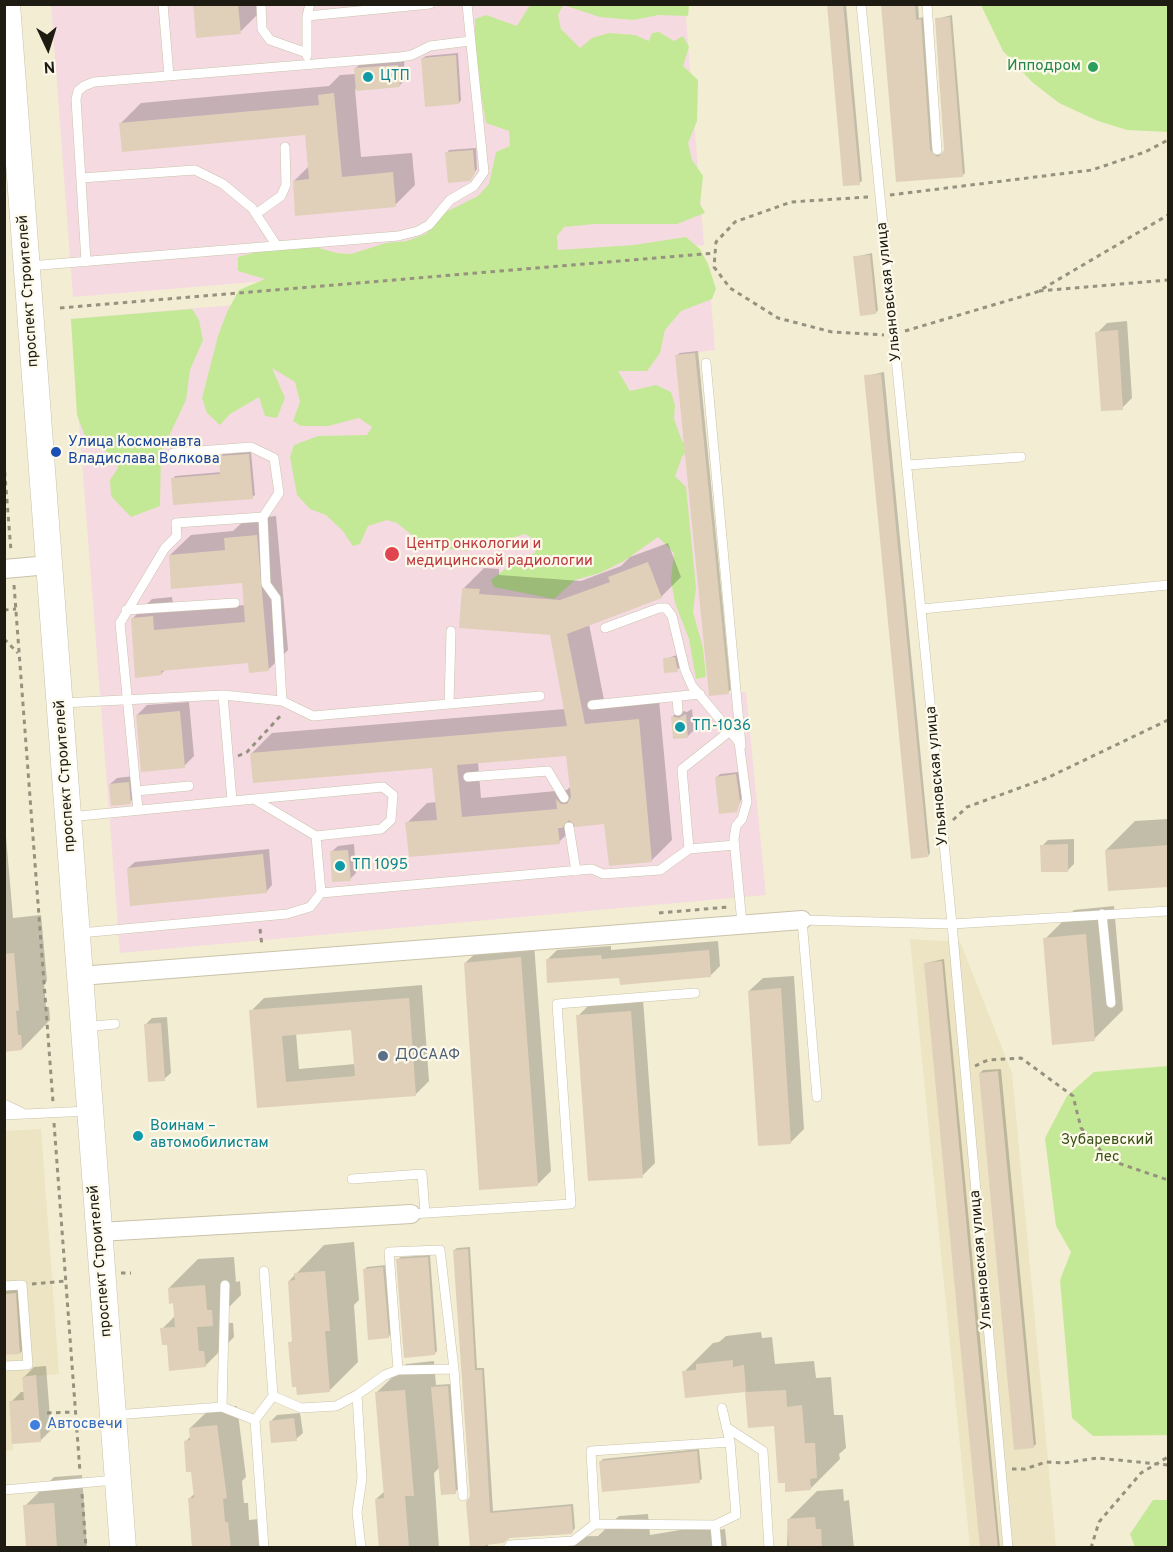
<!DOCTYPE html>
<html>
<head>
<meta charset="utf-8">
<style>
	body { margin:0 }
	#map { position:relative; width:1173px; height:1552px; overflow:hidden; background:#f3edd3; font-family:Overpass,sans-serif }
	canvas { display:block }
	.frame { position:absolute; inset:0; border:6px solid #1d1b12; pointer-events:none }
	.north { position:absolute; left:18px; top:18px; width:60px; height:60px; -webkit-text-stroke:4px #fefaeb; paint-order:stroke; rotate:176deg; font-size:16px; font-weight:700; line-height:24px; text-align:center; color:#1d1b12 }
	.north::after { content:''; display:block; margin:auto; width:21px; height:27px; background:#1d1b12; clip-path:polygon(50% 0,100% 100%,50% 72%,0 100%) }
</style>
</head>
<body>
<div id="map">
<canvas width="1173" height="1552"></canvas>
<div class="frame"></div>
<div class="north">N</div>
</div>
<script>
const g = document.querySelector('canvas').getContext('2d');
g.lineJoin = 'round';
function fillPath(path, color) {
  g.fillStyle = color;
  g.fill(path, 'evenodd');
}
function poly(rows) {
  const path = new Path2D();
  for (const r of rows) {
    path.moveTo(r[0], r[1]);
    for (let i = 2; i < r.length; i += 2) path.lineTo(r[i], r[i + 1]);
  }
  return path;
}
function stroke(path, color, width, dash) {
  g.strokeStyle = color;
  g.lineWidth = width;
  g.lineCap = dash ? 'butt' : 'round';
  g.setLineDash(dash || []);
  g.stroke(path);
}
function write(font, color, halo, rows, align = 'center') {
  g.font = font + ' Overpass,sans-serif';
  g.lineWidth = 4.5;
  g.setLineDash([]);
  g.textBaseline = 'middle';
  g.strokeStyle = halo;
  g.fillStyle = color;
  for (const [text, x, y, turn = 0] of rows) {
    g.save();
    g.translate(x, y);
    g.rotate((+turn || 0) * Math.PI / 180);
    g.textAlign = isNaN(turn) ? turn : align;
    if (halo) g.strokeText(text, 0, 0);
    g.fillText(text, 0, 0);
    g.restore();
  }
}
fillPath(poly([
	[910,939,960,942,1012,1073,1056,1547,970,1547],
	[41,1129,59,1374,22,1377,24,1400,9,1402,13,1450,5,1451,5,1131]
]), '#ece4c2');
fillPath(poly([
	[51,5,685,5,704,245,73,297],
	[708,264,715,350,675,355,709,695,746,692,766,895,120,953,71,319]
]), '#f5dbe1');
fillPath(poly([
	[530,5,689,5,688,16,659,15,633,20,600,17,563,5,558,15,561,29,580,48,592,38,609,33,635,35,649,41,652,33,659,32,674,41,683,36,689,47,683,66,698,80,697,121,688,143,692,160,703,176,700,204,705,213,677,224,595,224,564,227,557,236,558,250,634,245,686,237,700,249,708,264,716,289,712,299,681,311,665,330,660,353,647,371,618,371,630,391,656,385,671,392,675,405,674,419,682,441,690,448,682,457,675,476,686,487,696,588,693,612,703,648,706,677,696,679,689,639,675,603,671,581,674,553,658,537,624,561,600,573,575,580,554,599,494,587,491,580,514,562,535,553,537,541,525,534,467,551,440,548,419,541,397,523,387,520,368,526,360,544,353,546,342,530,326,515,310,509,297,495,290,457,294,445,318,436,367,435,372,427,359,418,328,426,301,426,293,421,300,402,295,382,272,368,285,398,277,418,265,416,259,397,230,414,220,425,207,413,202,398,218,336,227,312,239,290,265,279,238,271,238,257,268,249,311,246,337,253,351,254,386,243,407,241,426,234,444,213,478,196,489,184,496,152,510,146,509,131,486,123,475,56,475,19,486,15,517,26],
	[981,5,1168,5,1168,132,1127,130,1098,121,1059,103,1032,82,1003,51],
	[192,309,199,320,203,340,190,370,186,400,161,453,160,506,131,517,111,496,110,480,118,468,117,460,84,434,77,415,71,319],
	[1168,1066,1168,1435,1093,1436,1072,1418,1060,1280,1071,1252,1056,1226,1045,1138,1067,1096,1094,1072],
	[1153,1500,1168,1500,1168,1547,1135,1547,1130,1534]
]), '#c4e996');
fillPath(poly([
	[194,4,260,4,260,12,240,32],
	[829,4,846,4,862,181,859,183],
	[883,4,918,4,919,18,924,17,932,147,940,155,945,150,936,19,952,15,965,173,962,176,897,181],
	[458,53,461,100,459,103,423,58,426,56],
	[404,59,405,80,399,86,355,89,361,157,412,153,415,185,395,205,294,181,309,166,306,134,121,123,141,103,329,86,340,75,356,74,356,68,362,62],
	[476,148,477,169,472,176,447,153,449,150],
	[872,253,878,310,876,313,855,257],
	[1127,321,1132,398,1122,408,1097,333,1107,323],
	[698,351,731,690,728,692,677,355,680,353],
	[884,372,930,853,928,856,866,376],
	[251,452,255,495,252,497,173,479,175,476,222,472,220,457,223,454],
	[276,516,288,650,268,670,250,661,166,669,161,674,132,619,152,599,172,597,174,611,245,605,243,581,170,555,191,535,233,531,246,519],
	[668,543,681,577,661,597,589,624,605,705,659,700,672,840,651,861,606,822,576,825,559,842,407,823,427,803,437,802,434,766,251,754,272,733,565,709,551,633,464,588,484,568,499,569,499,575,581,581,621,566,630,557],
	[567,754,571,786,567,790,481,798,478,762],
	[677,655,680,668,666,671,665,659],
	[189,702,194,756,184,766,137,715,147,705],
	[692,709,694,730,687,737,675,738,673,716,679,710,687,712],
	[739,772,742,798,736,810,717,777,720,774],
	[134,776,136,796,130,802,110,784,117,778],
	[4,813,13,918,41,915,47,981,44,984,46,1007,49,1007,50,1020,22,1049,4,1050],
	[1168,819,1168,885,1109,890,1106,850,1135,821],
	[1074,839,1074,864,1068,870,1042,846,1048,840],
	[354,844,356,873,350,879,331,852,338,846],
	[269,849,272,885,266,892,128,868,135,862],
	[1114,906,1123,1010,1094,1039,1045,939,1074,910],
	[718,941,720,966,710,976,621,976,547,960,557,950,611,946,611,950],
	[534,944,551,1171,538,1184,465,963,479,950],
	[944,959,1000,1548,982,1548,926,963],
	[794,976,804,1129,790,1143,749,991,763,978],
	[422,985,429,1081,416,1094,258,1107,251,1011,264,998],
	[352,1028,355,1064,299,1069,296,1033],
	[643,999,655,1163,642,1176,578,1016,591,1003],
	[167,1017,171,1073,164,1079,146,1024,152,1018],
	[1001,1069,1036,1444,1033,1447,980,1073,983,1070],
	[354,1242,359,1300,354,1305,358,1362,329,1391,290,1343,294,1339,289,1281,324,1245],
	[470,1247,477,1368,484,1368,493,1511,573,1504,575,1528,573,1531,509,1537,488,1543,488,1548,470,1548,471,1496,454,1250,457,1248],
	[430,1255,437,1351,434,1354,398,1259,401,1257],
	[234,1257,236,1282,240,1281,241,1295,226,1310,227,1323,233,1323,234,1337,205,1366,168,1343,162,1329,176,1315,169,1288,198,1259],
	[386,1265,391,1334,388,1337,365,1269,367,1267],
	[25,1284,30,1343,20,1353,4,1354,4,1285],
	[761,1332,762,1338,772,1337,775,1364,814,1361,816,1378,831,1377,834,1415,843,1415,846,1448,839,1454,840,1459,811,1488,775,1424,749,1426,746,1391,686,1397,684,1372,713,1343,719,1342,726,1336],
	[434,1361,436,1385,451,1384,458,1489,455,1492,440,1467,434,1473,439,1548,380,1548,376,1499,385,1491,377,1392,406,1364],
	[46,1366,51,1430,41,1440,11,1402,21,1392,25,1392,24,1377,34,1367],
	[237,1406,246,1477,242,1481,244,1503,248,1503,249,1520,258,1519,260,1548,191,1548,194,1545,189,1499,195,1493,193,1470,185,1442,191,1436,190,1428,210,1409],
	[300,1413,303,1433,296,1439,270,1422,277,1415],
	[699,1449,702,1479,699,1481,600,1462,603,1459],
	[82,1475,87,1548,28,1548,25,1506,54,1477],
	[843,1489,844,1501,849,1500,854,1548,787,1548,788,1520,817,1491],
	[648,1514,650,1535,710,1525,711,1531,725,1529,727,1548,540,1548,557,1537,598,1536,619,1516]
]), '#0003');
fillPath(poly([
	[193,4,238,4,241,34,196,38],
	[827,4,843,4,860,185,843,186],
	[881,4,915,4,916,20,921,19,930,150,937,157,941,155,944,150,935,18,950,17,963,177,896,182],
	[456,55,459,104,425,107,421,58],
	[398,65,400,87,356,91,354,68],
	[334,93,342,177,393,172,396,207,295,216,293,181,309,179,305,135,122,152,119,123,319,105,318,95],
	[473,150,475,173,470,181,448,183,445,152],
	[870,255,876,314,860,316,853,256],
	[1118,330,1123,410,1101,411,1095,332],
	[695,353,729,694,709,696,675,355],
	[881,374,928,857,911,859,864,375],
	[249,454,253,499,173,505,171,478,220,474,219,456],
	[257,535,269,671,249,673,248,663,161,671,162,675,135,678,131,618,153,616,154,630,245,622,242,583,171,589,169,555,225,550,224,538],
	[648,562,662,598,567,634,585,724,639,719,652,862,609,866,604,824,576,827,569,820,562,828,558,828,560,844,409,857,405,822,437,820,432,768,253,783,250,753,567,726,550,635,459,628,462,588,480,589,479,594,560,600,610,582,608,577],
	[566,756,571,797,567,804,561,804,556,799,557,809,462,817,457,765],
	[675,657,678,672,664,673,663,658],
	[180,711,185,768,141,772,136,715],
	[686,714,688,738,673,739,671,716,679,718],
	[736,774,740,801,737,812,719,814,715,777],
	[129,782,131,804,111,806,109,784],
	[1068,844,1068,872,1041,872,1040,845],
	[1168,845,1168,887,1108,891,1105,850],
	[348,850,351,881,332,882,330,851],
	[263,854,267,893,130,906,127,868],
	[1086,934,1095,1041,1052,1045,1043,938],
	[709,950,711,977,620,985,619,978,547,983,546,959,601,955,602,959],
	[14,953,19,1010,16,1011,18,1035,21,1035,22,1050,4,1052,4,954],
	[521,957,538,1186,479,1190,464,963],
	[942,961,979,1359,998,1548,980,1548,961,1353,924,963],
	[781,988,791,1144,758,1146,748,991],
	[409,998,416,1096,257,1108,249,1010],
	[351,1030,355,1076,286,1082,282,1036],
	[631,1011,643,1178,588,1181,576,1015],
	[161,1023,165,1081,148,1082,144,1024],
	[998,1071,1034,1448,1014,1450,979,1073],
	[468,1249,475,1370,482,1370,490,1513,571,1506,573,1532,571,1534,510,1538,503,1543,486,1545,486,1548,470,1548,466,1502,470,1496,453,1250],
	[428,1257,435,1355,404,1358,396,1259],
	[383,1267,389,1338,368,1340,363,1269],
	[325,1271,330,1331,325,1331,330,1392,297,1395,296,1387,292,1387,288,1342,292,1342,288,1281,295,1280,294,1273],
	[205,1285,207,1310,212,1310,213,1326,197,1327,199,1351,204,1351,206,1367,169,1371,167,1345,162,1345,160,1328,175,1327,173,1303,169,1304,168,1288],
	[16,1293,20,1354,4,1355,4,1294],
	[733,1360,733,1367,744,1365,746,1392,786,1390,787,1407,802,1405,805,1443,815,1443,817,1478,810,1479,811,1490,785,1492,785,1483,778,1483,774,1426,748,1428,745,1392,685,1398,682,1371,696,1370,696,1364],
	[36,1375,41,1442,12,1444,9,1401,24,1400,22,1377],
	[448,1386,456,1494,441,1495,431,1387],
	[405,1390,414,1496,405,1496,409,1548,379,1548,375,1499,384,1498,375,1392],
	[294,1418,297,1441,271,1443,269,1421],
	[217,1425,227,1498,223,1499,225,1522,228,1522,231,1548,192,1548,188,1498,194,1498,191,1472,186,1472,184,1441,190,1440,189,1428],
	[697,1451,700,1483,602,1492,599,1461],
	[54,1503,57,1548,26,1548,23,1505],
	[815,1517,816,1529,821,1529,822,1548,789,1548,787,1519]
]), '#e0d0ba');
const lane = poly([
	[163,4,169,76],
	[261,4,262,29,270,40,307,53],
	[861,4,952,924,1008,1548],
	[927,4,937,150],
	[307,16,430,4],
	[307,56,307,16,310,4],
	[81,178,195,170,223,184,252,208,277,246],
	[256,214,281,196,286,185,285,147],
	[86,262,76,99,78,91,84,86,94,82,400,57,412,55,430,46,470,41],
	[29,266,398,236,418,231,429,225,450,200,474,186,484,172,467,4],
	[706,363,741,746],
	[173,453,251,447,274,458,279,493,263,517],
	[908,465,1021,457],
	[922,609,1168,585],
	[126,610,235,603],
	[605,628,659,608,666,608,672,616,685,670,692,686,739,742,747,802,742,819,736,826,734,839,742,924],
	[223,695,232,801],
	[677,697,678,711],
	[62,703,223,695,282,701,313,716,540,696],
	[449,704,451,631],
	[592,705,700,694],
	[468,777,548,771,564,798],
	[136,791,189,786],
	[254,799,383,787,393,795,391,820,381,829,316,836],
	[138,810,120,623,165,548,177,536,176,523,263,517,266,584,276,598,282,701],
	[69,817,254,799,316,836,321,893,592,869,603,874,660,870,689,849,735,845],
	[569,827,576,871],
	[689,849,682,769,730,731],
	[1102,914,1111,1003],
	[80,933,287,914,310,907,321,893],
	[84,1027,115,1024],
	[817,1097,802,920,952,924,1168,911],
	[4,1104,21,1112],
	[4,1115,89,1111],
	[352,1179,422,1174,425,1213],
	[411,1214,571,1204,557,1004,695,993],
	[264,1271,273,1396],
	[4,1286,22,1285,28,1365,4,1366],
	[398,1370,389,1252,440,1250,454,1369,463,1496],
	[357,1395,385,1375,398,1370,454,1369],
	[222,1407,225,1285],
	[114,1415,222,1407,255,1420,273,1396,301,1408,336,1406,357,1395,362,1478,357,1512,361,1548],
	[255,1420,264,1548],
	[726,1427,763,1451,769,1548],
	[4,1490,115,1480],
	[595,1524,715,1525],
	[508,1548,510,1545,573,1541,595,1524,591,1451,730,1442],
	[717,1548,715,1525,736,1515,730,1442,722,1408]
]);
const street = poly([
	[4,569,49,565],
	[80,976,802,920],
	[99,1232,411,1214]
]);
const secondary = poly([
	[7,4,123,1548]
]);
stroke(lane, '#c9c3aa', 10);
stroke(street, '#c9c3aa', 20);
stroke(secondary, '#c9c3aa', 27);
stroke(poly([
	[890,195,1092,170,1145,152,1168,140],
	[868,197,791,202,735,222,716,242,714,267,730,288,778,318,832,332,884,335],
	[1039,291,1168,280],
	[60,308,715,253],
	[905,331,1037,292,1168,215],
	[4,463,11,551],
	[14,585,53,1102],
	[4,610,16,609],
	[4,639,18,653],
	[238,756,247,752,283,713],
	[953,820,967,807,1047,778,1168,720],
	[659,913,728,907],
	[260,929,262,946],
	[975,1066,988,1060,1021,1058,1073,1096,1081,1128,1109,1160,1168,1180],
	[54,1123,80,1472],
	[121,1273,131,1273],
	[32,1284,66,1281],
	[47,1413,75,1412],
	[1012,1469,1025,1469,1046,1462,1064,1463,1097,1458,1168,1465],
	[82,1494,86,1548],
	[1091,1548,1099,1522,1141,1473,1168,1457]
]), '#96927f', 3, [4.5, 4.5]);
stroke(lane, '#fff', 9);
stroke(street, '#fff', 18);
stroke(secondary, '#fff', 26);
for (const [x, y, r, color] of [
	[1093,67,6,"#2e9e5b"],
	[368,77,6,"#0f9aa8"],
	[56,452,6,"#1a4fb4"],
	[392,554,8,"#e0444e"],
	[680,727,6,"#0f9aa8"],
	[340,866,6,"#0f9aa8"],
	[383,1056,6,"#5c6f8a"],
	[138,1136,6,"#0f9aa8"],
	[35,1425,6,"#3f7fe0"]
]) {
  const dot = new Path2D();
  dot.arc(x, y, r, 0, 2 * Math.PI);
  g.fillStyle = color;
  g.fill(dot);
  stroke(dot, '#fefaeb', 2);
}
write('15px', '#27864d', '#fefaeb', [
	["Ипподром",1081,67]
], 'right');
write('15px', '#0d838f', '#fefaeb', [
	["ЦТП",380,77],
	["ТП-1036",692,727],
	["ТП 1095",352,866],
	["Воинам –",150,1127],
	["автомобилистам",150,1144]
], 'left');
write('15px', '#1d1b12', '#fefaeb', [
	["проспект Строителей",29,291,-94],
	["Ульяновская улица",890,292,-96],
	["проспект Строителей",66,776,-94],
	["Ульяновская улица",938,776,-95],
	["Ульяновская улица",982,1260,-95],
	["проспект Строителей",101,1261,-95]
]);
write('15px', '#164399', '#fefaeb', [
	["Улица Космонавта",68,443],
	["Владислава Волкова",68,460]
], 'left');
write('15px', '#be3a42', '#fefaeb', [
	["Центр онкологии и",406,545],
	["медицинской радиологии",406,562]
], 'left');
write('15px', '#4e5e75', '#fefaeb', [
	["ДОСААФ",395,1056]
], 'left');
write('15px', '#395016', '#fefaeb', [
	["Зубаревский",1107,1141],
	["лес",1107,1158]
]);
write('15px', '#366cbe', '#fefaeb', [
	["Автосвечи",47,1425]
], 'left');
</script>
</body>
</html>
